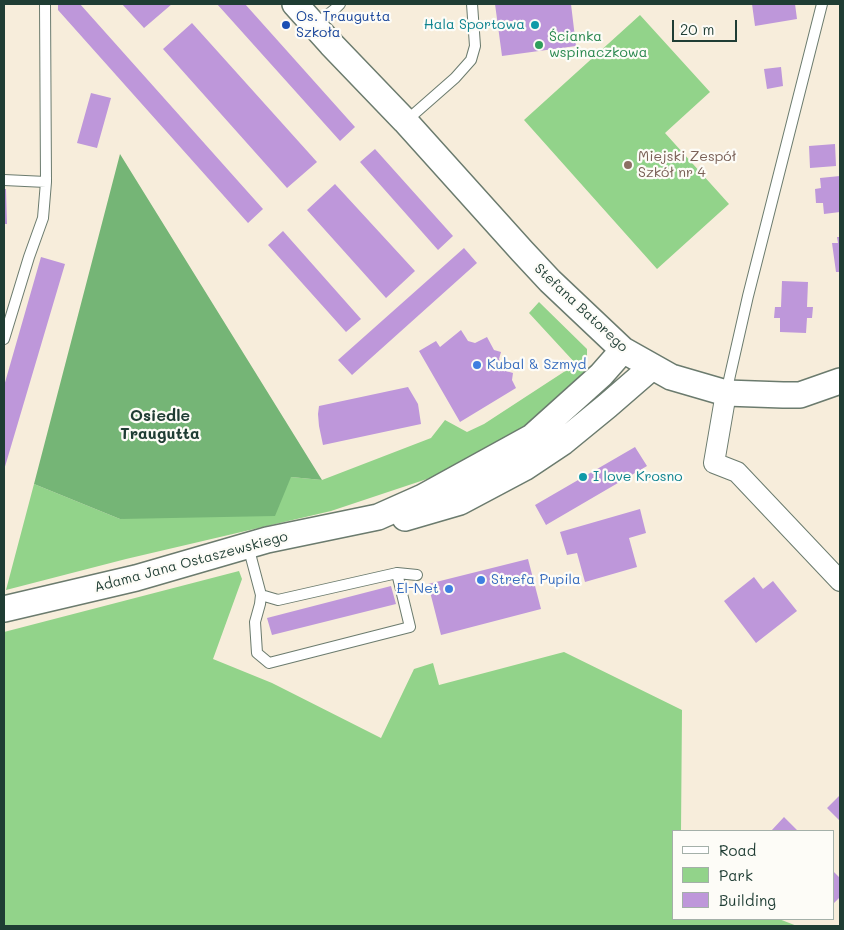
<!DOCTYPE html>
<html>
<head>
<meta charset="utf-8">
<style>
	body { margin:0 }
	#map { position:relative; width:844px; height:930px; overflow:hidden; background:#f7eddb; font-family:Mali,sans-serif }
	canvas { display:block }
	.frame { position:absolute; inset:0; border:5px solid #1f3d34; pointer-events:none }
	.legend { position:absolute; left:672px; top:830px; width:162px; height:90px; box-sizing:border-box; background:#fdfcf7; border:1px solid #a4b0a9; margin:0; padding:6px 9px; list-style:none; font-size:15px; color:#1f3d34 }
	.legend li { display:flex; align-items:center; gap:10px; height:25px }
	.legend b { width:25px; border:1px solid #a4b0a9 }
	.scale { position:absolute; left:672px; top:20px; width:65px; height:22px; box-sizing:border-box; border:2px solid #1f3d34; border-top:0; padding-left:6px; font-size:15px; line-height:18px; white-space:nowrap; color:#1f3d34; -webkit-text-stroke:4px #fdfcf7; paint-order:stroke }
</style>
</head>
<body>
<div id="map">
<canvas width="844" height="930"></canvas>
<div class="frame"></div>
<ul class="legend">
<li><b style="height:6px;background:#fff"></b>Road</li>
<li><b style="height:14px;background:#92d38a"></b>Park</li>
<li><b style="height:14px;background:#be97da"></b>Building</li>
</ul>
<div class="scale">20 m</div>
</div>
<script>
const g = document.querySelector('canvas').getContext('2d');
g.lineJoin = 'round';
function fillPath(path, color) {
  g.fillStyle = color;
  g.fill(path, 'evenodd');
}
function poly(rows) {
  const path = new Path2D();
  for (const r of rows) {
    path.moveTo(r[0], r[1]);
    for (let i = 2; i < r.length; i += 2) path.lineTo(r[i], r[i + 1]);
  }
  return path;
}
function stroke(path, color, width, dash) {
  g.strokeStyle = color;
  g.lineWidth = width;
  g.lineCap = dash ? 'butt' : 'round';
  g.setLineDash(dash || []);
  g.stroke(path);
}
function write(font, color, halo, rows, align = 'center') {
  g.font = font + ' Mali,sans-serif';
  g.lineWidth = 4.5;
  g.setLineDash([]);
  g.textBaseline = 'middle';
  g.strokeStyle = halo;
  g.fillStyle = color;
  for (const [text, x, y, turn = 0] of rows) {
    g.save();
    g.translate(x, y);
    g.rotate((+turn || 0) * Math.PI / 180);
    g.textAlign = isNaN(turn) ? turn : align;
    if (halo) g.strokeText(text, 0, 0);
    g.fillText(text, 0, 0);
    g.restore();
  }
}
fillPath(poly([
	[640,15,710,92,665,133,729,204,657,269,524,120],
	[539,302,587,349,587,363,584,377,550,413,476,460,430,478,331,511,126,559,6,590,34,484,120,519,291,477,322,480,431,438,445,420,467,432,484,424,576,364,529,313],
	[239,571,242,579,213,659,272,683,381,738,414,669,433,663,439,685,564,652,682,710,681,831,673,831,673,919,779,919,797,926,4,926,4,632]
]), '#92d38a');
fillPath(poly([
	[120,154,322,480,291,477,275,516,120,519,34,484]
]), '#75b576');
fillPath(poly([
	[58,4,80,4,263,209,248,223,58,10],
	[122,4,172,4,144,28],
	[217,4,245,4,355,127,340,141],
	[495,4,571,4,576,46,502,56],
	[752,4,795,4,797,19,755,26],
	[192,23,317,162,287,188,163,49],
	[781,67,783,86,767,89,764,69],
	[91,93,111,98,97,148,77,143],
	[835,144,836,166,810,168,809,146],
	[375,149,453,236,438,250,360,162],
	[840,176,840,212,824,214,823,203,816,203,815,189,821,188,820,178],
	[335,184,415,271,386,298,307,210],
	[4,189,6,189,7,224,4,224],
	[283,231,361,319,346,332,268,245],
	[837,237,840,237,840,272,836,272,832,243,838,243],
	[464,248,477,263,352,375,338,360],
	[41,257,65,264,4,470,4,386],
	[782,281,808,282,807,307,813,307,812,318,807,318,806,333,780,332,780,318,774,318,775,307,781,307],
	[461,330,468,341,475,343,487,337,494,350,501,352,499,359,506,371,513,373,512,380,516,388,460,422,419,351,436,341,440,347],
	[408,387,418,404,421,424,323,445,319,426,318,414,319,406],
	[635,447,647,466,546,525,535,505],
	[640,509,646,533,629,538,637,567,585,582,577,553,567,555,560,532],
	[528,559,541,609,441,635,428,584],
	[754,577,763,589,773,581,797,611,756,643,724,601],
	[391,586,396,604,272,635,267,618],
	[840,795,840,821,827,808],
	[784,817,798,831,771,831],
	[833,871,840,878,840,897,833,904]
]), '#be97da');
const service = poly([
	[315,25,335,9,340,4],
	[406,121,455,78,471,60,475,46,472,4],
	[4,180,46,182],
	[4,339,29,257,43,218,46,182,45,4],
	[726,393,748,296,822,4],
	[248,546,261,595,260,604,255,622,257,653,269,663,410,627,397,573,278,600,261,595],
	[397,573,417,575]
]);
const minor = poly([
	[726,393,714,463,737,472,840,581]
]);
const tertiary = poly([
	[295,4,331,44,405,121,522,251,550,281,623,350,671,377,726,393,783,395,800,395,840,381],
	[405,518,460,502,524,468,563,442,607,406,652,367],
	[4,609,136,578,267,540,378,517,423,497,532,437,601,375,623,350]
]);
stroke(service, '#6b7b6e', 12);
stroke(minor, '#6b7b6e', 22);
stroke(tertiary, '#6b7b6e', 28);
stroke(service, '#fff', 10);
stroke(minor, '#fff', 20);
stroke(tertiary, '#fff', 25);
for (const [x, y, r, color] of [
	[286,25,5,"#1a4fb4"],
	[535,25,5,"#0f9aa8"],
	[539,45,5,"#2e9e5b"],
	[628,165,5,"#8d6e63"],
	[477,365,5,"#3f7fe0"],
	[583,477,5,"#0f9aa8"],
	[481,580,5,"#3f7fe0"],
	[449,589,5,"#3f7fe0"]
]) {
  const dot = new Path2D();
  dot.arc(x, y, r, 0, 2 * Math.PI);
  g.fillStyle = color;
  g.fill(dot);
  stroke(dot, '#fdfcf7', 2);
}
write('14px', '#164399', '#fdfcf7', [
	["Os. Traugutta",296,17],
	["Szkoła",296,33]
], 'left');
write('14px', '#0d838f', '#fdfcf7', [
	["Hala Sportowa",525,25],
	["I love Krosno",593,477,"left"]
], 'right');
write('14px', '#27864d', '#fdfcf7', [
	["Ścianka",549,37],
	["wspinaczkowa",549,53]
], 'left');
write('14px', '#785e54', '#fdfcf7', [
	["Miejski Zespół",638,157],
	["Szkół nr 4",638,173]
], 'left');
write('14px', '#1f3d34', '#fdfcf7', [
	["Stefana Batorego",581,308,43],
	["Adama Jana Ostaszewskiego",191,562,-15]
]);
write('14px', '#366cbe', '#fdfcf7', [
	["Kubal & Szmyd",487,365],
	["Strefa Pupila",491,580],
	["El-Net",439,589,"right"]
], 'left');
write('bold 16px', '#1f3d34', '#fdfcf7', [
	["Osiedle",160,416],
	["Traugutta",160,434]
]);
</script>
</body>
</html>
